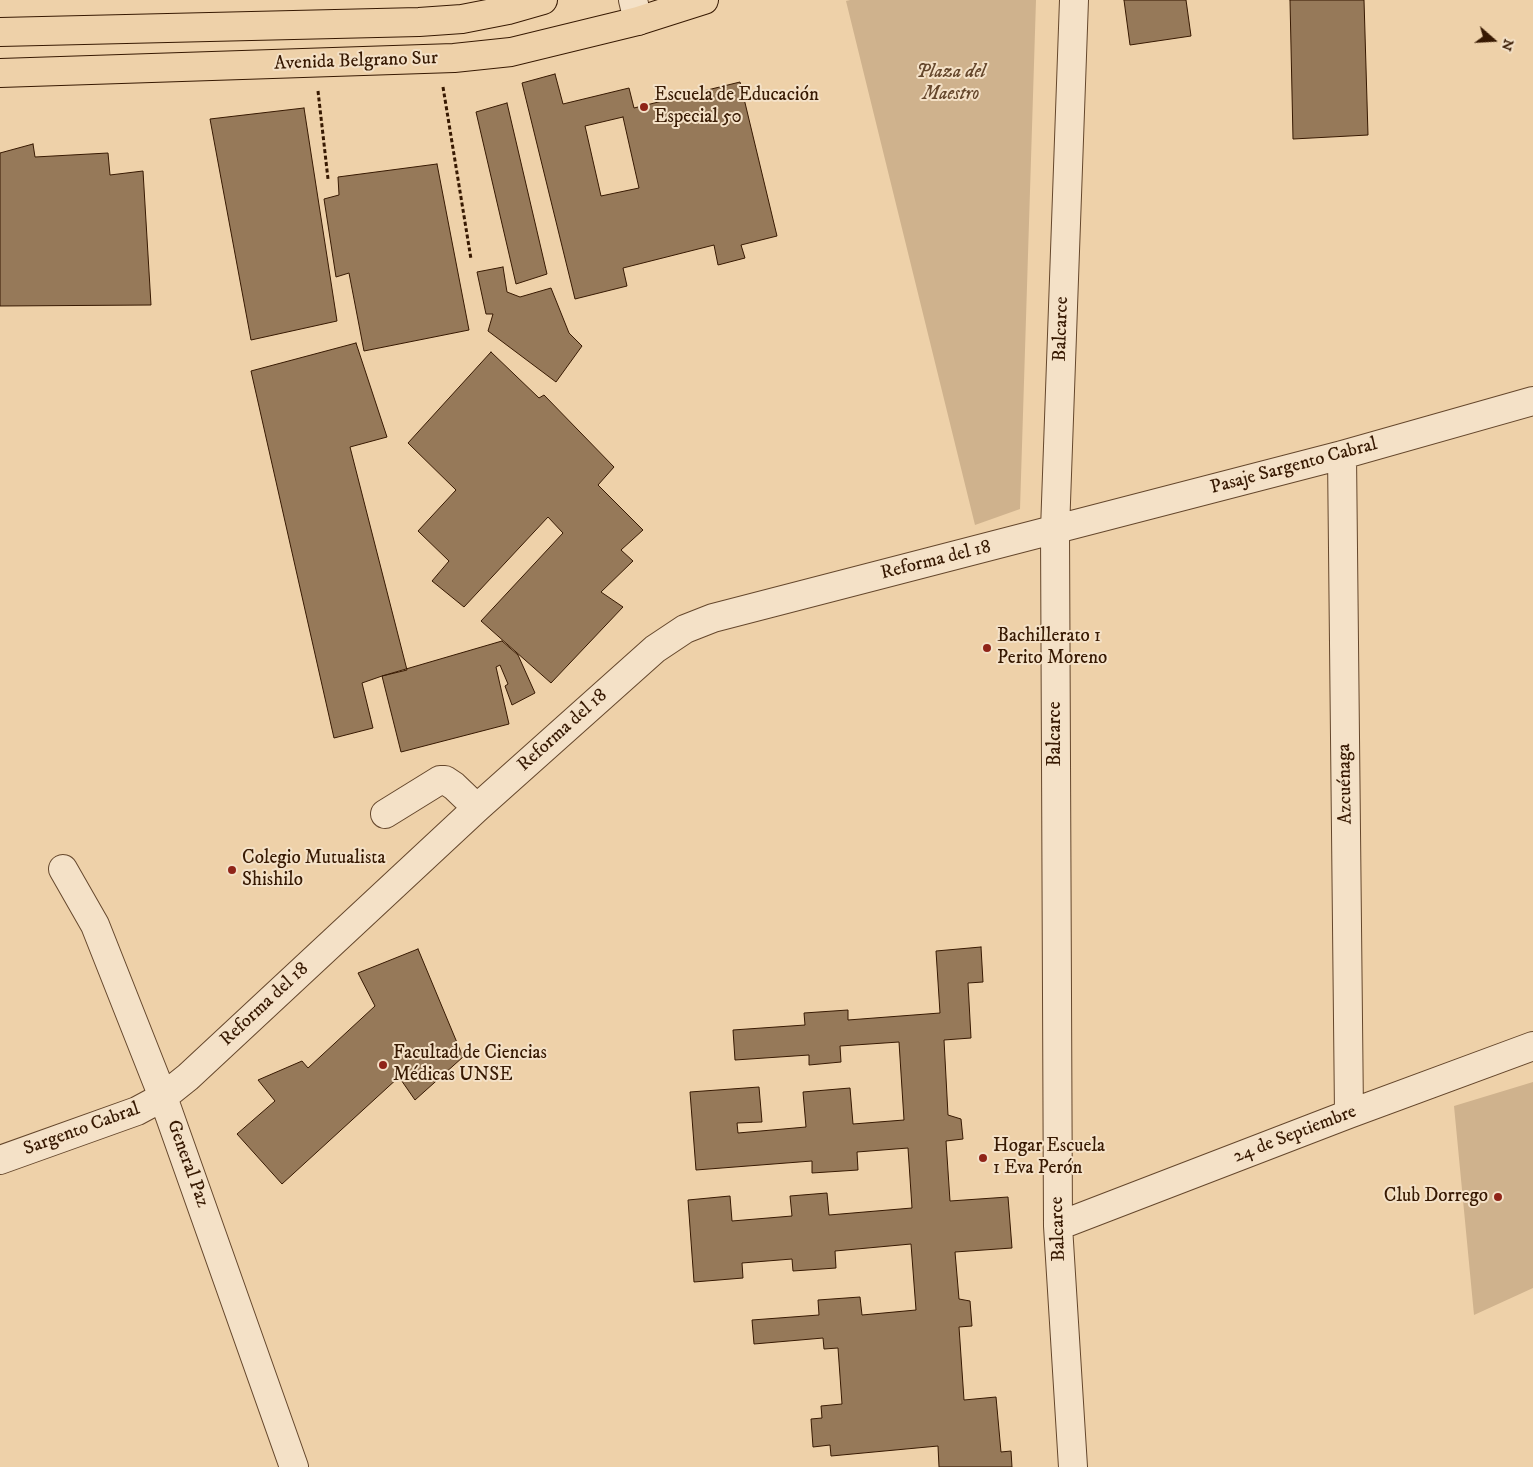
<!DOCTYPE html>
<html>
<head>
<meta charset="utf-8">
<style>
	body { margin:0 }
	#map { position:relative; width:1533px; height:1467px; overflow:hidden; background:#eed1a9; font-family:"IM FELL DW Pica",serif }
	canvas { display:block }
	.north { position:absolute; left:1468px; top:15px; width:50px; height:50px; -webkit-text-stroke:4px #f4e1c7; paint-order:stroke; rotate:109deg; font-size:14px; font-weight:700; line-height:20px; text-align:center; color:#371902 }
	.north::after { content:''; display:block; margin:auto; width:18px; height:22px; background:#371902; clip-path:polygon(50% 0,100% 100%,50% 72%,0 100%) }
</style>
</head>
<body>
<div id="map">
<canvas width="1533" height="1467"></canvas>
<div class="north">N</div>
</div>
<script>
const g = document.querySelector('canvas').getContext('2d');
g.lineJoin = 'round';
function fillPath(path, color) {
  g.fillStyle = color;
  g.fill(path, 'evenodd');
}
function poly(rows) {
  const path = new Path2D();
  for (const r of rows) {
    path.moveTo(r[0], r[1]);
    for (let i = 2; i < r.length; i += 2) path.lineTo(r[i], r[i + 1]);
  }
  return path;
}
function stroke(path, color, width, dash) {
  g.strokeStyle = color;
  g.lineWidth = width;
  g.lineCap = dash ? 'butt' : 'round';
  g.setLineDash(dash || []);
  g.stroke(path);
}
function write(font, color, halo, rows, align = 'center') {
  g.font = font + ' "IM FELL DW Pica",serif';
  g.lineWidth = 4;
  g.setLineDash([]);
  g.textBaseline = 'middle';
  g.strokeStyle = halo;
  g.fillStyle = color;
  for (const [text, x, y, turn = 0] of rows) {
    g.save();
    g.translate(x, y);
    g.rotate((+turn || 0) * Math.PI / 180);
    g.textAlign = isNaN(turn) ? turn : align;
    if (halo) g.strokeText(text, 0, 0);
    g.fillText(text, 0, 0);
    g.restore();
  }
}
fillPath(poly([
	[850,0,1036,0,1020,509,975,525,846,1],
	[1533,1082,1533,1288,1474,1315,1454,1106]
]), '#cfb28d');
const building = poly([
	[1124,0,1186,0,1191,36,1130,45,1124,0],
	[1290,0,1364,0,1368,135,1293,139,1290,0],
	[555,74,563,104,629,88,634,108,740,82,777,236,741,245,745,258,718,265,714,245,623,268,627,286,575,299,522,83,555,74],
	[623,117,639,188,601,196,585,126,623,117],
	[507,103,547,274,516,284,476,112,507,103],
	[304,108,337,321,251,340,210,119,304,108],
	[33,144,35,157,108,153,110,175,143,171,151,305,0,306,0,153,33,144],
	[437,164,469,330,364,351,349,273,336,277,324,199,339,195,338,177,437,164],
	[503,267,507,292,520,297,551,288,569,333,582,346,556,382,488,331,493,314,486,314,477,272,503,267],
	[356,343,387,437,350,447,407,670,382,676,362,683,373,728,334,738,251,371,356,343],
	[491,352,539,398,544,395,614,467,598,485,643,530,621,550,633,561,601,592,623,607,551,683,481,621,563,533,548,517,464,607,432,581,449,561,418,531,456,490,408,443,491,352],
	[502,641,518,655,535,693,512,705,505,686,508,684,500,665,496,667,509,724,401,752,382,676,502,641],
	[981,947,983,982,968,983,971,1038,944,1040,948,1115,961,1119,963,1139,946,1141,950,1201,1008,1197,1012,1248,955,1252,959,1299,970,1301,972,1326,959,1327,964,1400,996,1397,1001,1452,1011,1451,1012,1467,939,1467,938,1446,831,1456,830,1445,813,1447,811,1419,822,1418,821,1406,842,1404,838,1348,824,1349,823,1338,754,1344,752,1320,819,1315,818,1300,860,1297,862,1315,916,1310,911,1244,835,1251,836,1268,793,1271,792,1259,742,1263,743,1278,694,1282,688,1200,730,1196,732,1221,792,1216,790,1196,827,1193,829,1215,912,1208,908,1148,857,1152,858,1170,812,1173,812,1161,696,1170,690,1092,759,1087,762,1122,737,1123,738,1133,806,1127,803,1092,850,1088,853,1124,904,1120,899,1042,840,1046,841,1062,809,1065,809,1055,735,1060,733,1030,805,1025,804,1013,848,1010,848,1020,940,1013,936,951,981,947],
	[418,949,463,1057,415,1100,399,1077,282,1184,237,1134,275,1101,258,1080,302,1061,308,1068,375,1006,358,973,418,949]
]);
fillPath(building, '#967959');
stroke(building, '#371902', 1);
const minor = poly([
	[633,0,638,21],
	[1342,455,1349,1114],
	[385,814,440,780,445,780,454,786,477,808],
	[63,869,95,925,163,1097,294,1467],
	[0,1160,137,1111,163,1097,188,1077,477,808,655,649,685,629,713,618,1342,455,1533,401],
	[1058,1226,1349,1114,1533,1046],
	[1073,1467,1058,1226,1055,530,1074,0]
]);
const highway = poly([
	[0,32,419,22,462,19,508,10,543,0],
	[0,73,454,58,511,52,638,21,704,0]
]);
stroke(minor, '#65472c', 30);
stroke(highway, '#371902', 30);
stroke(poly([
	[443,87,471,259],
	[318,91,328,179]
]), '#371902', 3, [4, 2.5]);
stroke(minor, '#f4e1c7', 28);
stroke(highway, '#eed1a9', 28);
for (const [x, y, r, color] of [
	[644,107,5,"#8f2418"],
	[987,648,5,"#8f2418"],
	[232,870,5,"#8f2418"],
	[383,1065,5,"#8f2418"],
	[983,1158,5,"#8f2418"],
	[1498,1197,5,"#8f2418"]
]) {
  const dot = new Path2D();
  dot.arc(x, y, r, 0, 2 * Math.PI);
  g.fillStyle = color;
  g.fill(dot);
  stroke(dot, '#f4e1c7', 2);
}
write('19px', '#371902', '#f4e1c7', [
	["Avenida Belgrano Sur",356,62,-2],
	["Balcarce",1062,329,-88],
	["Pasaje Sargento Cabral",1294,467,-15],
	["Reforma del 18",936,561,-14],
	["Reforma del 18",563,731,-42],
	["Balcarce",1056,734,-90],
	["Azcuénaga",1346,784,-91],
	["Reforma del 18",265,1005,-43],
	["Sargento Cabral",82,1130,-20],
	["24 de Septiembre",1295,1135,-21],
	["General Paz",187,1164,70],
	["Balcarce",1059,1229,-92]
]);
write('italic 19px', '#65472c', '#f4e1c7', [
	["Plaza del",951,73],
	["Maestro",951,95]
]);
write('19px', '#371902', '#f4e1c7', [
	["Escuela de Educación",654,96],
	["Especial 50",654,118],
	["Bachillerato 1",997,637],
	["Perito Moreno",997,659],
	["Colegio Mutualista",242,859],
	["Shishilo",242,881],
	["Facultad de Ciencias",393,1054],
	["Médicas UNSE",393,1076],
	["Hogar Escuela",993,1147],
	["1 Eva Perón",993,1169],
	["Club Dorrego",1488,1197,"right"]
], 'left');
</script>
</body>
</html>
